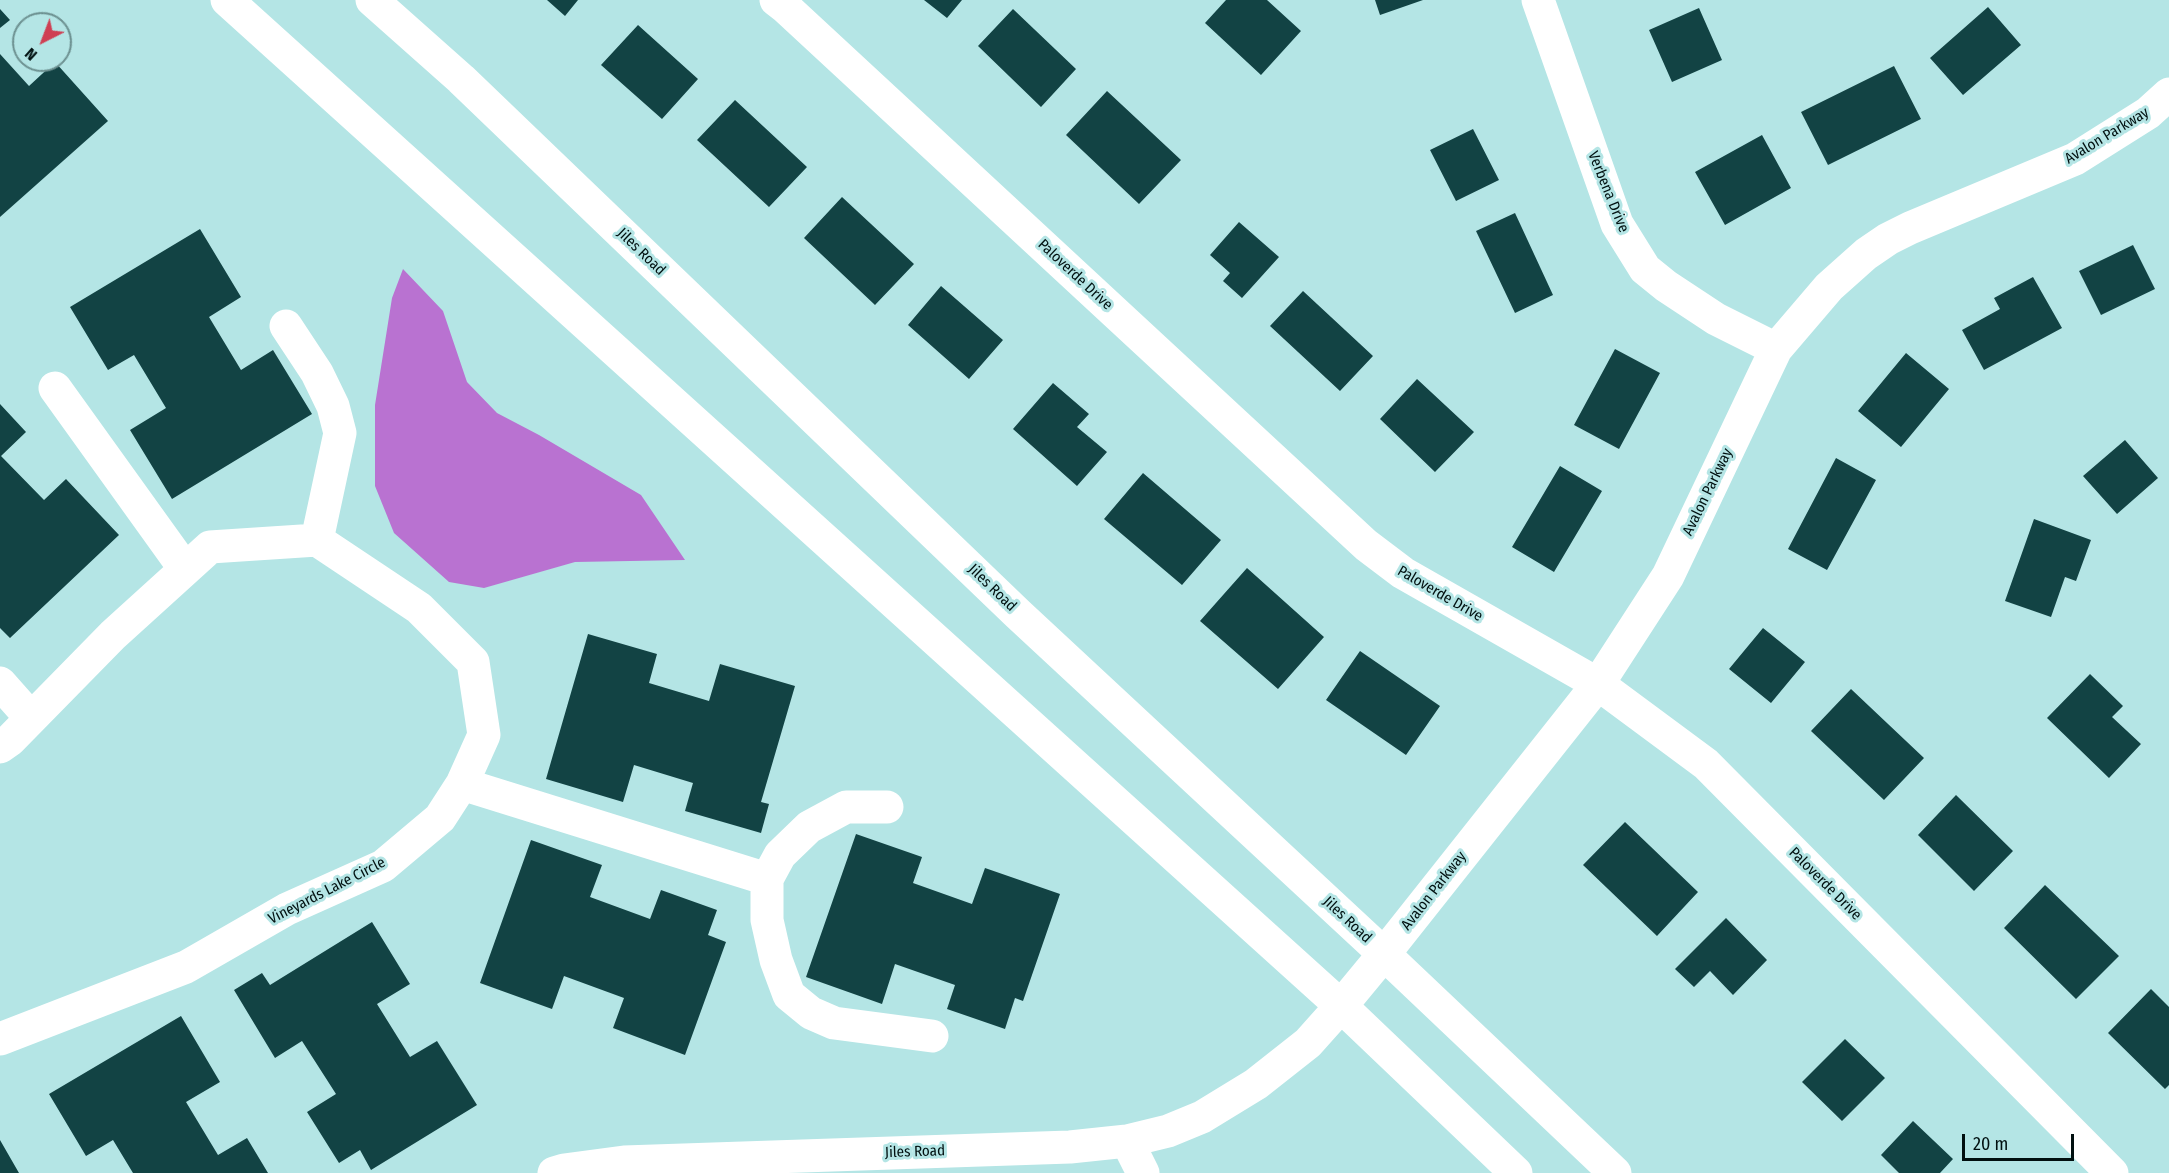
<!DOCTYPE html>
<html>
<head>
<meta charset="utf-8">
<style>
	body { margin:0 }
	#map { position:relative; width:2169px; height:1173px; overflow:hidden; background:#b4e5e5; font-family:"Fira Sans Condensed",sans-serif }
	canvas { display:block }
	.north { position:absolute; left:12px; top:12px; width:60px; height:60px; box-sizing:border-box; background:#b4e5e5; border:2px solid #6c9090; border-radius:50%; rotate:222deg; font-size:16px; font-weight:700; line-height:24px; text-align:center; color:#011010 }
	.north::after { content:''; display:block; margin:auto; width:21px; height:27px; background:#cf3f53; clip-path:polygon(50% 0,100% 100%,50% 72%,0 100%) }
	.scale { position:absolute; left:1962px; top:1134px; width:112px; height:27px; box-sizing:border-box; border:3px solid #011010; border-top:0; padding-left:8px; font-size:18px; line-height:21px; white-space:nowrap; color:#011010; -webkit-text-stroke:4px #b4e5e5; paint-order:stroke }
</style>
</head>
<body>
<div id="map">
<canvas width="2169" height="1173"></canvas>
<div class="north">N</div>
<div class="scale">20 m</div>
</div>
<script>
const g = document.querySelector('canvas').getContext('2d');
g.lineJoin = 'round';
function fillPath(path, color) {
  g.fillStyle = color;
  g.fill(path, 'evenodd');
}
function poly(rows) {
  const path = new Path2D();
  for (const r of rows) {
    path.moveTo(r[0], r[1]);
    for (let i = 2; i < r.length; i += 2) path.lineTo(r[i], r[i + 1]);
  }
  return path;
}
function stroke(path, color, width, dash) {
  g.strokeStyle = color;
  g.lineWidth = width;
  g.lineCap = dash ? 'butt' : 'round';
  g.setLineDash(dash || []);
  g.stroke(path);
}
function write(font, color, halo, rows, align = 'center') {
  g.font = font + ' "Fira Sans Condensed",sans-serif';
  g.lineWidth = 6;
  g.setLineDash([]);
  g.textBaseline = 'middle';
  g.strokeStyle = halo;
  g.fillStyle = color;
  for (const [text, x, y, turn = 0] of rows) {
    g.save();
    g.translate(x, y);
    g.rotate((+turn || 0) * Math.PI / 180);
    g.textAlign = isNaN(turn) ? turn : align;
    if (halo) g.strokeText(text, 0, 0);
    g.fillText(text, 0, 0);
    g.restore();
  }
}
fillPath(poly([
	[403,269,443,311,467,382,497,413,539,435,641,495,685,560,575,562,484,588,449,582,394,533,375,486,375,405,392,298]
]), '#b972d1');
fillPath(poly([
	[547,0,578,0,565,16],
	[924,0,962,0,947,18],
	[1226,0,1267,0,1301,31,1261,75,1205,23],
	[1375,0,1423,0,1380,15],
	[1988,7,2021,45,1963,95,1930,58],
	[1699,8,1722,60,1672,82,1649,30],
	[0,9,10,20,0,28],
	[1013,9,1076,69,1041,107,978,46],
	[638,25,698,79,662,119,601,65],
	[0,54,29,86,55,62,108,121,0,217],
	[1894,66,1921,119,1828,165,1801,112],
	[1107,91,1181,160,1139,204,1066,135],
	[735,100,807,167,769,207,697,140],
	[1473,129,1499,180,1456,201,1430,150],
	[1762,135,1791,188,1725,225,1695,172],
	[842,197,914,264,875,305,804,238],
	[1515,213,1553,295,1515,313,1476,231],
	[1239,222,1279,257,1242,298,1223,281,1230,273,1210,255],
	[200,229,241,297,209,317,241,370,273,350,312,414,172,499,130,430,166,408,134,355,108,370,70,307],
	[2133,245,2155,289,2101,315,2079,271],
	[2033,277,2062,328,1984,370,1962,330,2000,309,1994,298],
	[941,286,1003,340,969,379,908,325],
	[1303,291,1373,356,1340,391,1270,326],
	[1615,349,1660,373,1619,449,1574,425],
	[1906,353,1949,389,1901,447,1858,411],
	[1417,379,1474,432,1435,472,1380,419],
	[1053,383,1089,414,1077,427,1107,452,1077,486,1013,429],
	[0,404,26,432,1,456,44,500,66,479,119,535,10,638,0,628],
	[2125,440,2158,478,2117,514,2083,476],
	[1836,458,1876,480,1827,570,1788,549],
	[1560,466,1602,491,1554,572,1512,547],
	[1143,473,1221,540,1182,585,1104,519],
	[2034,519,2091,540,2076,581,2065,577,2051,617,2005,601],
	[1247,568,1324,637,1278,689,1200,621],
	[1763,628,1805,662,1771,703,1729,669],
	[588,634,657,654,649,683,709,701,720,664,795,686,761,802,769,804,761,833,685,811,693,783,634,765,623,802,546,779],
	[1360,651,1440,706,1406,755,1326,700],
	[2090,674,2123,706,2112,717,2141,744,2109,778,2047,718],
	[1851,689,1924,758,1884,800,1811,731],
	[1956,795,2013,851,1974,891,1918,835],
	[1625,822,1698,892,1657,936,1583,865],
	[856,834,922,857,913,883,972,904,985,868,1060,894,1023,1001,1015,998,1005,1029,947,1009,955,985,895,964,882,1004,806,977],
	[531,840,602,865,590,897,650,919,661,890,717,910,708,935,726,942,685,1055,613,1028,624,998,564,976,552,1009,480,983],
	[2045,885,2119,956,2076,999,2004,928],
	[1726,918,1767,960,1733,995,1710,971,1694,987,1675,969],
	[372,922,410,984,377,1004,410,1057,437,1041,477,1105,371,1170,360,1150,339,1163,307,1112,336,1094,302,1041,275,1058,234,990,262,973,270,985],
	[2151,989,2169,1007,2169,1085,2165,1089,2108,1033],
	[181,1016,220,1082,186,1102,218,1155,247,1138,268,1173,133,1173,113,1140,86,1156,49,1094],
	[1845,1039,1885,1078,1842,1121,1802,1082],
	[1913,1121,1953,1159,1940,1173,1899,1173,1881,1155],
	[0,1140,19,1173,0,1173]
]), '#124344');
stroke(poly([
	[227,0,1341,1006,1516,1173],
	[372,0,461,79,1018,614,1384,954,1615,1173],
	[776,0,785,7,1366,545,1403,573,1598,684,1706,764,2112,1173],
	[1538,0,1617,224,1645,269,1666,286,1716,319,1776,349],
	[286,326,317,373,333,406,340,433,317,540],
	[55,388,185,569],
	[0,683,31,718],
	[0,747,10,740,113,635,210,547,317,540,419,608,473,662,484,735,462,784,440,818,383,866,287,909,186,967,0,1039],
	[462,784,767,879],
	[887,807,846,807,809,827,780,855,767,879,767,920,776,960,789,995,811,1013,834,1023,932,1036],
	[1127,1141,1143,1173],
	[554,1173,564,1170,624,1162,1070,1147,1127,1141,1168,1131,1202,1117,1256,1084,1308,1043,1341,1006,1384,954,1598,684,1668,576,1776,349,1829,287,1866,254,1888,239,1910,228,2075,159,2148,113,2169,94]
]), '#fff', 33);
write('15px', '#011010', '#b4e5e5', [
	["Avalon Parkway",2107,136,-31],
	["Verbena Drive",1608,192,68],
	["Jiles Road",641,252,44],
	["Paloverde Drive",1075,275,43],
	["Avalon Parkway",1708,492,-64],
	["Jiles Road",992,588,44],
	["Paloverde Drive",1440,594,30],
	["Paloverde Drive",1825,884,45],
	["Vineyards Lake Circle",327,891,-27],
	["Avalon Parkway",1434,891,-52],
	["Jiles Road",1347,920,43],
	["Jiles Road",915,1152,-2]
]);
</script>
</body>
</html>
